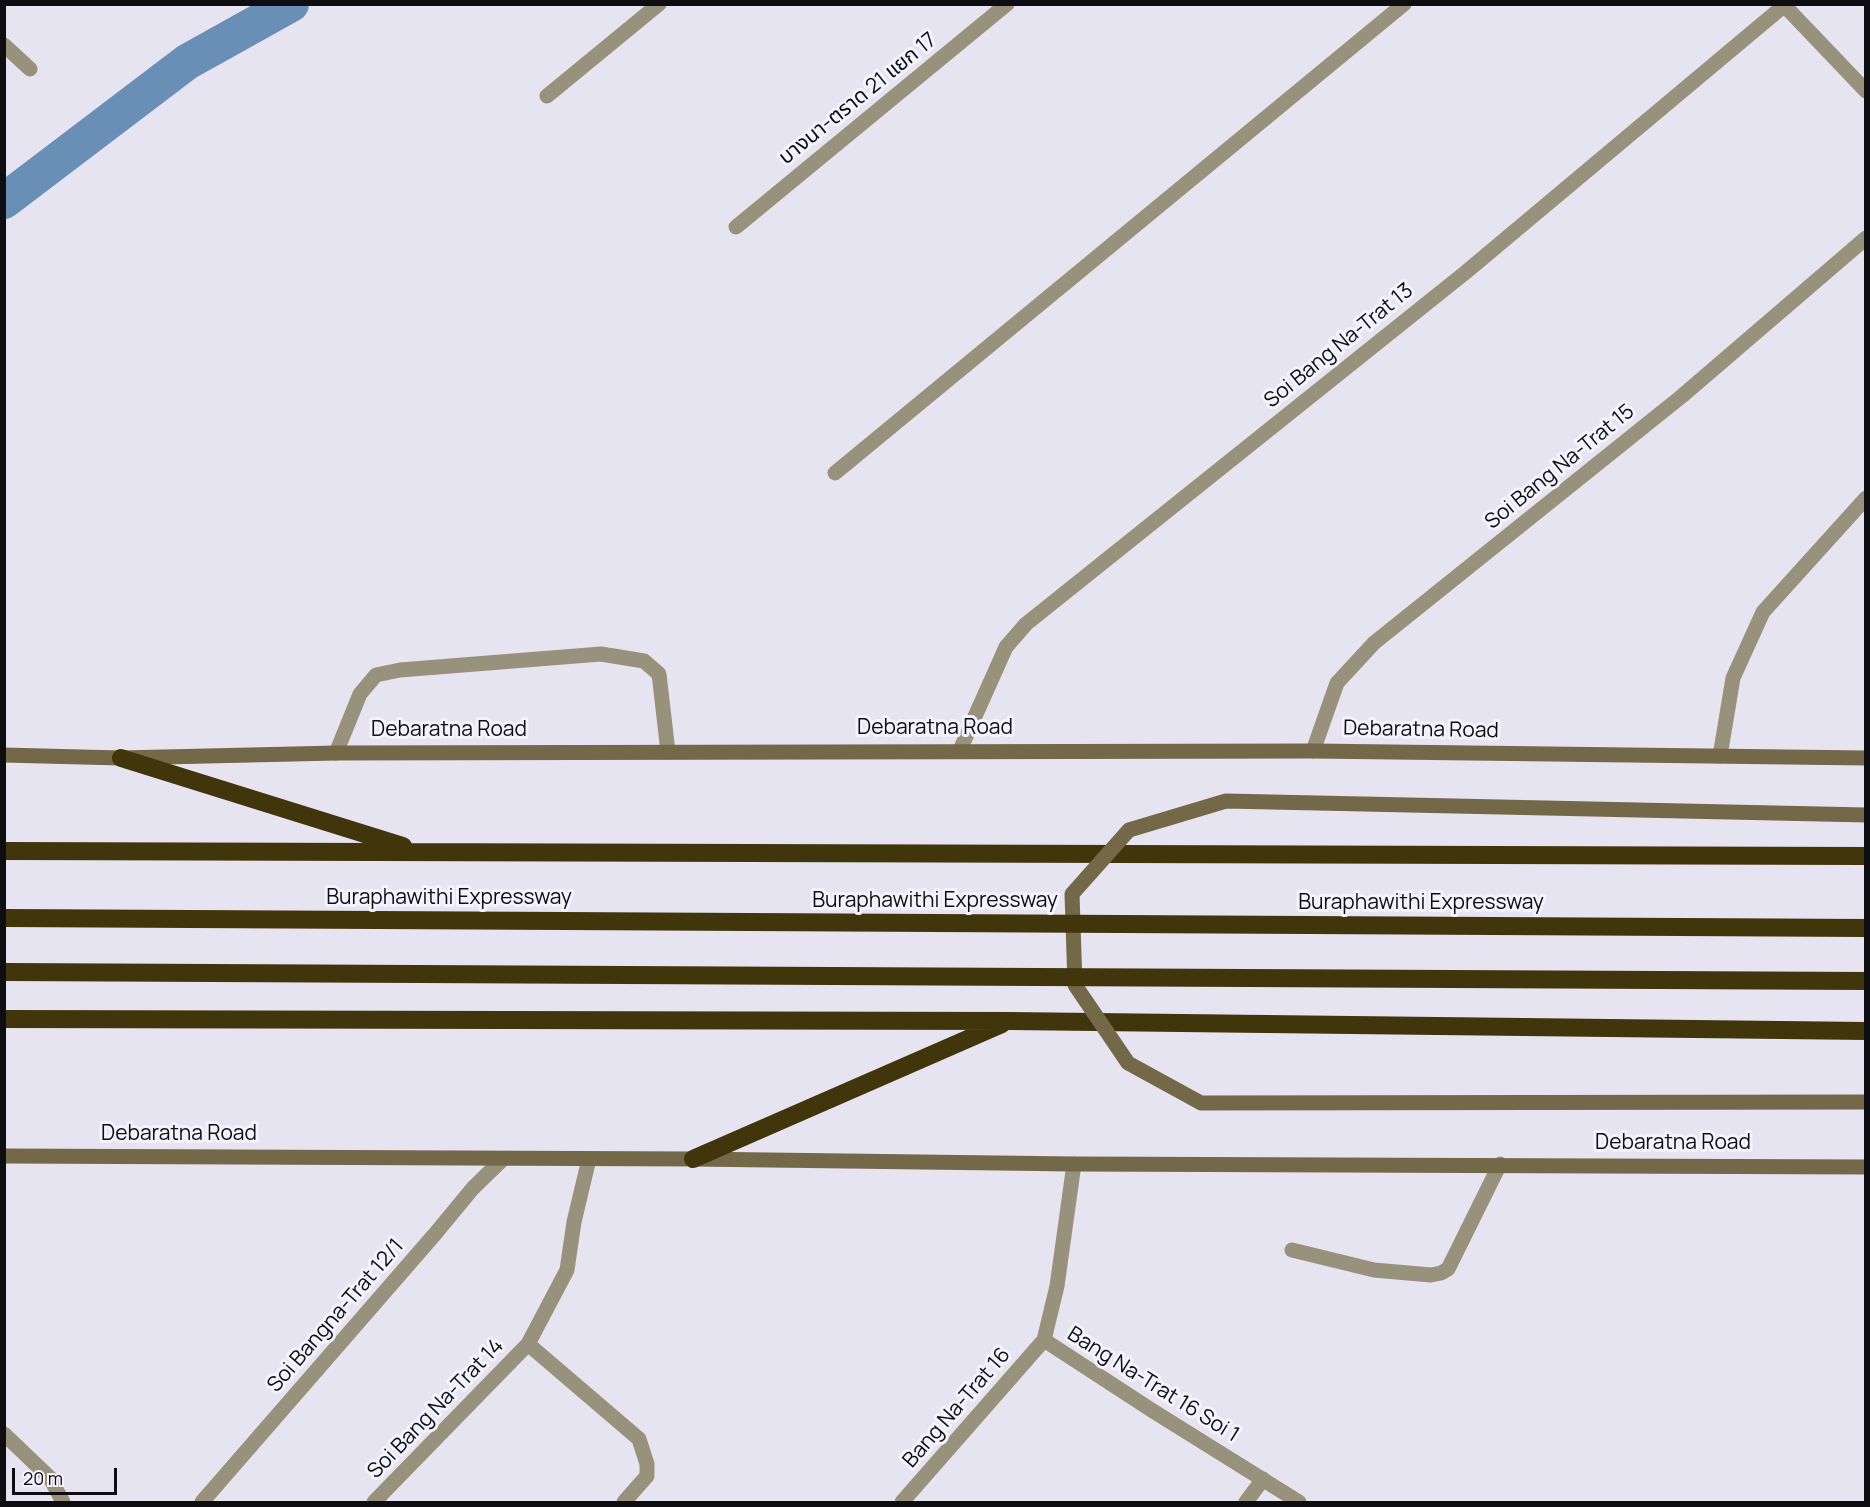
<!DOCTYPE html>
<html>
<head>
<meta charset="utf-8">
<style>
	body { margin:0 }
	#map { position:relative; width:1870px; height:1507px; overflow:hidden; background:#e6e4f0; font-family:Manrope,sans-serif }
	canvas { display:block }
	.frame { position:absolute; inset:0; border:6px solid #0e0d11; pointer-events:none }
	.scale { position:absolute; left:12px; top:1468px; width:105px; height:27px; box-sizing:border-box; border:3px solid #0e0d11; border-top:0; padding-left:8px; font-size:18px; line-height:21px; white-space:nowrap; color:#0e0d11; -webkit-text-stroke:4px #f3f2fd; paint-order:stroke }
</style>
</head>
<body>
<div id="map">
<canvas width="1870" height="1507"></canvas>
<div class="frame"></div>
<div class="scale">20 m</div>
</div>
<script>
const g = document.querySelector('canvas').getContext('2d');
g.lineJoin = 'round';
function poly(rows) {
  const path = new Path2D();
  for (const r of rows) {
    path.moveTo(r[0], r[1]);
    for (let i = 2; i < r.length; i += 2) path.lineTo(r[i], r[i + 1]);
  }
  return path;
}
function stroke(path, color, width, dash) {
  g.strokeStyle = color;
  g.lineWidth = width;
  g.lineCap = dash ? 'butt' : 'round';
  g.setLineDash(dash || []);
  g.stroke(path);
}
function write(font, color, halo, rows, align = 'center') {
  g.font = font + ' Manrope,"Noto Sans Thai",sans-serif';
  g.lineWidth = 6;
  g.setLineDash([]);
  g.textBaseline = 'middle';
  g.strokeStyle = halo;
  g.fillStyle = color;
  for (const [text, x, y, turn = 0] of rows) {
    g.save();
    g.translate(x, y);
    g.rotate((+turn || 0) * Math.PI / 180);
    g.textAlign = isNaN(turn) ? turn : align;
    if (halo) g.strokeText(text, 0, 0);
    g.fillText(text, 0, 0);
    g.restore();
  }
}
stroke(poly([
	[4,201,187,62,291,4]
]), '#698fb7', 36);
stroke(poly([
	[336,753,360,694,376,675,400,670,601,654,644,661,659,674,668,752],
	[1292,1250,1374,1270,1431,1275,1441,1273,1448,1269,1500,1164],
	[4,1434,50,1478,63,1502]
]), '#98917b', 15);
stroke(poly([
	[1783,4,1866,91],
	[4,45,30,69],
	[547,96,659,4],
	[736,227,1007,4],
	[835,473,1404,4],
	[960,750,1006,647,1026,624,1466,272,1786,4],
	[1313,751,1337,683,1374,643,1682,396,1866,238],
	[1720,756,1733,678,1763,612,1866,498],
	[1044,1340,1153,1411,1299,1502],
	[528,1344,639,1439,647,1464,647,1476,624,1502],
	[202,1502,435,1234,473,1188,503,1159],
	[374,1502,528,1344,567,1270,574,1222,589,1159],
	[902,1502,1044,1340,1057,1286,1074,1164],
	[1246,1502,1263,1479]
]), '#98917b', 15);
stroke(poly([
	[4,755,121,758,336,753,1313,751,1866,758],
	[4,1156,693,1159,1074,1164,1866,1167]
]), '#736948', 15);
stroke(poly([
	[121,758,403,846],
	[4,851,1866,856],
	[4,1019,1009,1021,1866,1031],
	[693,1159,1002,1024]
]), '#40350b', 18);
stroke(poly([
	[1866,815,1226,801,1129,830,1072,894,1075,985,1128,1063,1201,1103,1866,1102]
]), '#736948', 15);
stroke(poly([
	[4,918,1866,928],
	[4,972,1866,981]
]), '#40350b', 18);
write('21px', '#0e0d11', '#f3f2fd', [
	["บางนา-ตราด 21 แยก 17",858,99,-39],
	["Soi Bang Na-Trat 13",1339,346,-39],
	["Soi Bang Na-Trat 15",1560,467,-39],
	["Debaratna Road",935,728],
	["Debaratna Road",449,730],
	["Debaratna Road",1421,730,1],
	["Buraphawithi Expressway",449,898],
	["Buraphawithi Expressway",935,901],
	["Buraphawithi Expressway",1421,903],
	["Debaratna Road",179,1134],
	["Debaratna Road",1673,1143],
	["Soi Bangna-Trat 12/1",336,1316,-49],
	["Bang Na-Trat 16 Soi 1",1153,1385,32],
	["Bang Na-Trat 16",957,1408,-49],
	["Soi Bang Na-Trat 14",436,1409,-46]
]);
</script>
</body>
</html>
